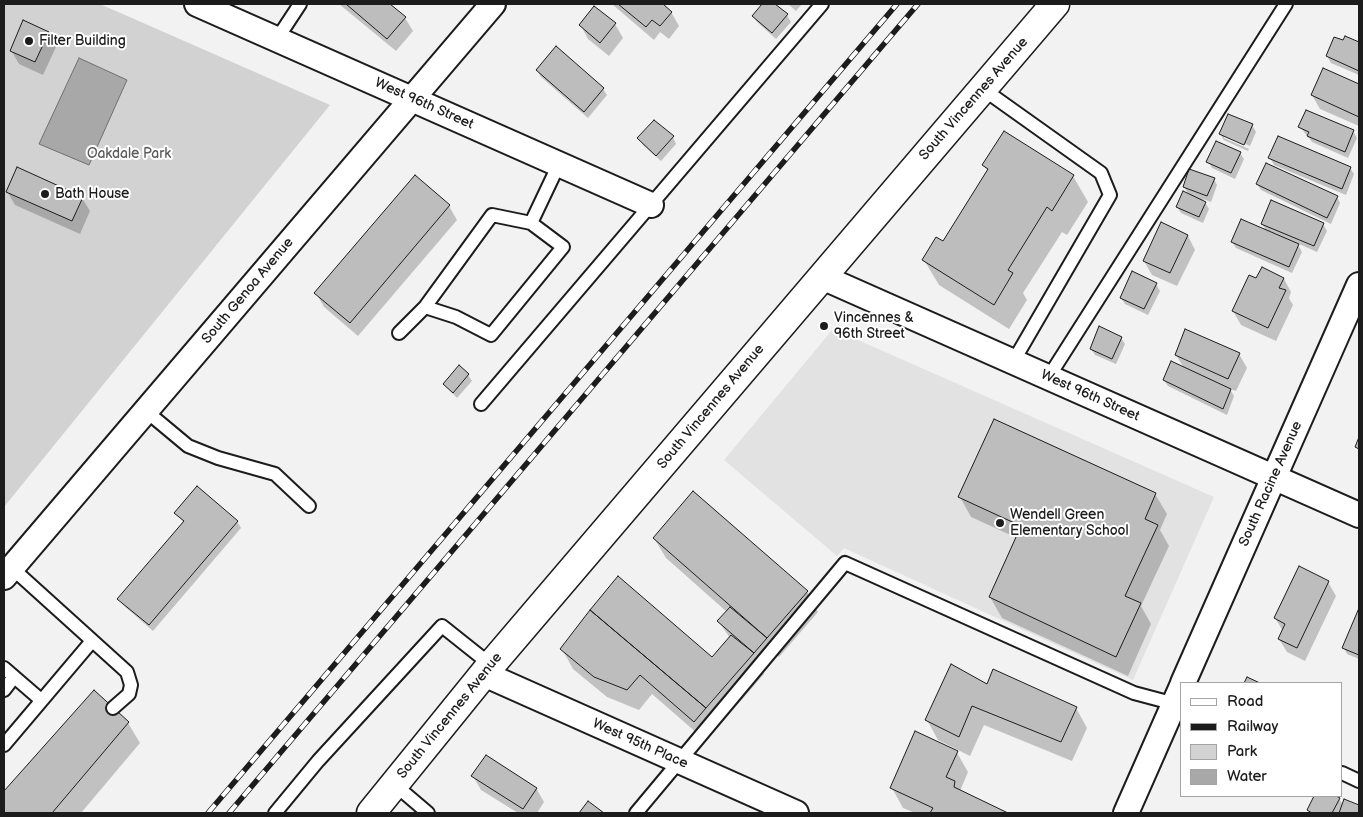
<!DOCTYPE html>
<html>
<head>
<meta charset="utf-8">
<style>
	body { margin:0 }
	#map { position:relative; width:1363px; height:817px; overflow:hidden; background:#f2f2f2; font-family:"Balsamiq Sans",sans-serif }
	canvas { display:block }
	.frame { position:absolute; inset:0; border:5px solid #1c1c1c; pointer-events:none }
	.legend { position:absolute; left:1180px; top:682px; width:162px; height:115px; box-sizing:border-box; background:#fff; border:1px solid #a4a4a4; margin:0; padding:6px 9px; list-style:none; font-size:15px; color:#1c1c1c }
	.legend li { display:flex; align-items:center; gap:10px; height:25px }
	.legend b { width:25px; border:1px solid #a4a4a4 }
</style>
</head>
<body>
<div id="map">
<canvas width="1363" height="817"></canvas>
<div class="frame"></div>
<ul class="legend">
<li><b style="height:6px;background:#fff"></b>Road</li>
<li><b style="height:6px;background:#1c1c1c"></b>Railway</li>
<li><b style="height:14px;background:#d2d2d2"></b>Park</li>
<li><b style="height:14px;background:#a8a8a8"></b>Water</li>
</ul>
</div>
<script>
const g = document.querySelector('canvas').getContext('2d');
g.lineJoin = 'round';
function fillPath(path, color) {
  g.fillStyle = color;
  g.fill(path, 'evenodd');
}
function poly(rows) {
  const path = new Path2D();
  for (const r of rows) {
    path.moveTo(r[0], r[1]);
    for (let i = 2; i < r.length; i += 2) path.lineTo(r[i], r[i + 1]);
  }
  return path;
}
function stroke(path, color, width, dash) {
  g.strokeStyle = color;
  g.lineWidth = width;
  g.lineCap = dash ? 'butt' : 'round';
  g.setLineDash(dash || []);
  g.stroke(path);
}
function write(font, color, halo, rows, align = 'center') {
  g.font = font + ' "Balsamiq Sans",sans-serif';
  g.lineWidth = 4;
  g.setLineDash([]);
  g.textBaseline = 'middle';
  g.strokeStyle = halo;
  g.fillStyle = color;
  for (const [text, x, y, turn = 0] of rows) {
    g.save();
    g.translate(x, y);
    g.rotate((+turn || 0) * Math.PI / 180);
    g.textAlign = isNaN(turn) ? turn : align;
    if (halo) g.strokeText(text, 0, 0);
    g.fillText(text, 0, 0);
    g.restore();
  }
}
fillPath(poly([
	[833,329,1214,497,1133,680,844,548,837,556,724,460]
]), '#e2e2e2');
fillPath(poly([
	[4,4,100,4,330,105,4,507]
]), '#d2d2d2');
const water = poly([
	[79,58,127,80,89,165,39,144,79,58]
]);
fillPath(water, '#a8a8a8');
stroke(water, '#707070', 1);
fillPath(poly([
	[339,4,390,4,405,18,413,31,396,51],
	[612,4,662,4,671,12,679,26,669,39,660,32,654,40],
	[763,4,773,4,787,15,791,22,776,39,757,22,753,16],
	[788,4,802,4,796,11],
	[595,8,615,24,623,38,609,56,588,39,581,26],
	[48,33,56,47,43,75,19,64,11,50],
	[1346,37,1359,43,1359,75,1331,63,1327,56,1344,42],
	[537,70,603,89,607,95,588,118,541,77],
	[1324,70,1359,85,1359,126,1320,109,1312,95],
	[1252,125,1256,132,1250,146,1224,135,1224,138,1249,149,1248,151,1224,140,1220,134],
	[1300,127,1353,131,1357,138,1348,158,1312,142],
	[1005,133,1073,176,1088,202,1067,235,1062,232,1023,293,1027,300,1009,329,939,285,924,260,943,242,988,172,984,165],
	[673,137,676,144,661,161,643,145,639,138],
	[1240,153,1244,159,1235,179,1212,168,1208,161],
	[1270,158,1350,168,1354,174,1346,195,1274,165],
	[1214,179,1217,185,1211,202,1203,199,1209,209,1203,223,1181,213,1177,207,1189,195,1184,187],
	[1257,184,1337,197,1340,203,1331,224,1261,190],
	[7,191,82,198,90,211,80,234,15,205],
	[449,206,457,220,358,336,324,307,316,293],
	[1162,224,1188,236,1195,250,1177,286,1152,275,1144,261],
	[1262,224,1323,224,1327,231,1317,252,1297,243,1302,252,1292,273,1236,248,1232,242,1267,232],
	[1284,279,1291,292,1289,298,1293,305,1276,341,1241,325,1233,311,1257,280],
	[1156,284,1160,291,1148,315,1125,304,1121,298],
	[1121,338,1125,344,1116,364,1095,355,1091,349],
	[1239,354,1247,368,1236,391,1230,389,1234,396,1227,415,1168,386,1164,380,1184,368,1176,355],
	[468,375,472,381,457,398,444,384],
	[1155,494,1167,514,1160,530,1169,546,1141,606,1151,624,1128,676,1002,618,990,597,1017,538,971,517,960,497],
	[176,513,237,521,241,528,153,631,123,605,119,599,184,523],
	[654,538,807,592,818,612,779,657,774,652,761,668,764,674,706,741,652,694,639,710,607,697,573,669,562,649,580,623,619,578,712,659,730,638,719,622,727,612,666,558],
	[1328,582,1336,596,1305,661,1287,652,1279,639,1283,631,1275,618],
	[1359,611,1359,659,1347,654,1344,648],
	[987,686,1076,708,1087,728,1072,761,984,725,970,756,938,740,927,720],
	[94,691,128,723,140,743,81,813,4,813,4,792],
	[956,751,968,772,960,791,1005,813,915,813,903,808,892,788],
	[473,776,536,788,544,802,537,813,518,813,481,790],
	[1315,796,1333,796,1339,799,1343,805,1345,801,1359,807,1359,813,1310,813,1308,810]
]), '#0003');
const building = poly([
	[346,4,390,4,406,17,387,39,346,4],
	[618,4,663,4,672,12,660,26,652,20,646,27,618,4],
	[762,4,775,4,788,14,772,33,752,16,762,4],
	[594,6,616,23,600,43,579,25,594,6],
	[23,20,49,32,35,62,10,51,23,20],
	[1345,36,1359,42,1359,71,1326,56,1334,37,1343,40,1345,36],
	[556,46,604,88,584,112,536,70,556,46],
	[1323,68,1359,84,1359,117,1311,95,1323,68],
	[1306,110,1354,130,1345,152,1307,136,1309,132,1298,127,1306,110],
	[1228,114,1253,124,1244,145,1219,134,1228,114],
	[654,120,674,136,656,156,637,138,654,120],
	[1004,131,1074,175,1052,211,1047,207,1008,270,1013,273,994,305,922,260,936,237,943,241,988,169,982,165,1004,131],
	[1278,136,1351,167,1342,189,1268,158,1278,136],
	[1216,141,1241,152,1231,173,1206,162,1216,141],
	[1266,163,1338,196,1327,218,1256,184,1266,163],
	[17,167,83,197,72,221,6,192,17,167],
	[1189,169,1215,178,1207,196,1183,187,1189,169],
	[415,175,450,205,350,323,314,293,415,175],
	[1183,191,1206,202,1199,217,1176,207,1183,191],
	[1271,200,1324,223,1314,246,1261,224,1271,200],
	[1241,219,1299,244,1289,267,1231,242,1241,219],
	[1161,222,1188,235,1170,273,1143,261,1161,222],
	[1262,267,1284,278,1279,288,1286,290,1268,328,1232,311,1249,275,1256,278,1262,267],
	[1132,271,1157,283,1144,309,1120,298,1132,271],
	[1099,326,1122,337,1112,359,1090,349,1099,326],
	[1185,329,1240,353,1228,379,1175,355,1185,329],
	[1171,361,1231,389,1223,409,1163,380,1171,361],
	[459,365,469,374,453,393,443,384,459,365],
	[994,419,1156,493,1145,519,1158,525,1125,596,1141,603,1116,657,989,597,1021,526,958,497,994,419],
	[1359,437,1359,449,1355,447,1359,437],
	[197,486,238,521,149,625,117,599,184,521,174,513,197,486],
	[693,491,808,591,767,638,653,538,693,491],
	[1299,566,1329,581,1297,648,1278,639,1285,624,1274,618,1299,566],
	[618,576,712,657,731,635,754,653,706,708,590,610,618,576],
	[730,607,767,638,754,653,717,621,730,607],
	[1359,608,1359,655,1342,648,1359,608],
	[590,610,706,708,694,722,640,675,627,690,594,677,560,649,590,610],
	[951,664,987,684,993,669,1077,707,1061,742,972,706,959,737,925,720,951,664],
	[1247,677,1260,683,1244,683,1247,677],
	[94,690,129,722,52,813,4,813,4,791,94,690],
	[915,731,958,751,946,777,955,781,954,787,1008,813,930,813,933,808,890,788,915,731],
	[486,755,537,788,523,809,471,776,486,755],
	[1314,796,1336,796,1340,798,1332,813,1312,813,1307,810,1314,796],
	[1344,799,1359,805,1359,813,1339,813,1344,799],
	[588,801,604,813,579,813,588,801]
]);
fillPath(building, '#bdbdbd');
stroke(building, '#1c1c1c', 1);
const service = poly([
	[277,39,300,4],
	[983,89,1101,173,1110,195,1013,362],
	[425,307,492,215,531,223],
	[399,333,425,307,456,317,491,335,563,247,531,223,559,164],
	[1048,378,1286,4],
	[481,404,822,4],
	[146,411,188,446,218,458,275,474,309,506],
	[12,568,127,672,131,685,129,694,113,708],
	[4,668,41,700],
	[4,690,14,677],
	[4,745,92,641],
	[1342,773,1359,781],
	[394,784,428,813],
	[275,813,318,761,442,626,491,665],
	[636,813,845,563,1134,693,1179,705]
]);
const minor = poly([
	[197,4,651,205],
	[822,277,1359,515],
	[4,577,493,4],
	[484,674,796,813],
	[1183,683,1359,285],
	[1126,813,1182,686]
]);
const secondary = poly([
	[371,813,491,665,1055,4]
]);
stroke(service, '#1c1c1c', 16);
stroke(minor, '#1c1c1c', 28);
stroke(secondary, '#1c1c1c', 31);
stroke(service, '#fff', 12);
stroke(minor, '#fff', 24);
stroke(secondary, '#fff', 28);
const rail = poly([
	[208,813,897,4],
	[229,813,918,4]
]);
stroke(rail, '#1c1c1c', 5.5);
stroke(rail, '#fff', 4, [11]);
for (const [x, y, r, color] of [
	[29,41,5,"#1c1c1c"],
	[45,194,5,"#1c1c1c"],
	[824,326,5,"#1c1c1c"],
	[1000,523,5,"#1c1c1c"]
]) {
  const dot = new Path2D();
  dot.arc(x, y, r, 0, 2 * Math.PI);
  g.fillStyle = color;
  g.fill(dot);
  stroke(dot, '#fff', 2);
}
write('14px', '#1c1c1c', '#fff', [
	["Filter Building",39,41],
	["Bath House",55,194],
	["Vincennes &",834,318],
	["96th Street",834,334],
	["Wendell Green",1010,515],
	["Elementary School",1010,531]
], 'left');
write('14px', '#1c1c1c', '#fff', [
	["South Vincennes Avenue",974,99,-49],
	["West 96th Street",424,104,24],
	["South Genoa Avenue",248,291,-50],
	["West 96th Street",1090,396,24],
	["South Vincennes Avenue",711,407,-50],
	["South Racine Avenue",1271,484,-66],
	["South Vincennes Avenue",450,716,-51],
	["West 95th Place",640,744,24]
]);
write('14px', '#5c5c5c', '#fff', [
	["Oakdale Park",129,154]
]);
</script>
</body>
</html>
